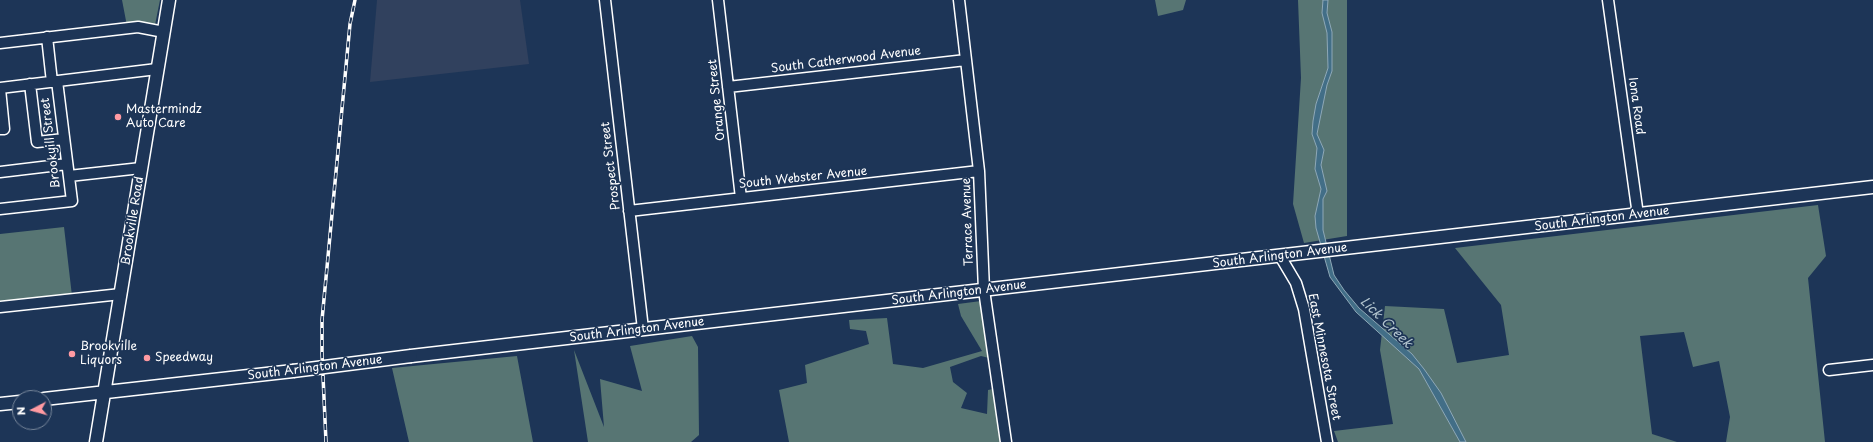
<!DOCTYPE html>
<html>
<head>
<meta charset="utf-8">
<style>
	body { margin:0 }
	#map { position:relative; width:1873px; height:442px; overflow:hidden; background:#1d3557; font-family:"Playpen Sans",sans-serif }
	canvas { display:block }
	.north { position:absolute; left:12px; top:390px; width:40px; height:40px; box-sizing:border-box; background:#1d3557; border:1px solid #77869a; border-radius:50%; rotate:264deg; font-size:11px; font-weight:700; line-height:16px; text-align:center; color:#fff }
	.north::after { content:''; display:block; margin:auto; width:14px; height:18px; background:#ff9aa2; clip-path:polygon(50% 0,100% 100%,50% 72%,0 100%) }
</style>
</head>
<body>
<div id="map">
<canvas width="1873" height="442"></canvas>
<div class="north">N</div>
</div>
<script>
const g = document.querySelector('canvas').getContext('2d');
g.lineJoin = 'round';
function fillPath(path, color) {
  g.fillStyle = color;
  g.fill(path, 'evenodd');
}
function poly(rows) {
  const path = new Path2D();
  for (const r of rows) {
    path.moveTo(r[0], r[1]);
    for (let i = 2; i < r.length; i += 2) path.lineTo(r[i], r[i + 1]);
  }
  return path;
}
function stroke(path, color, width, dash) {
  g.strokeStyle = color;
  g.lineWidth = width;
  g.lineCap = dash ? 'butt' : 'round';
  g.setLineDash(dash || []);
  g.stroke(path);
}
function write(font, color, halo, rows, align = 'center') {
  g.font = font + ' "Playpen Sans",sans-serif';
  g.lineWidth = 3.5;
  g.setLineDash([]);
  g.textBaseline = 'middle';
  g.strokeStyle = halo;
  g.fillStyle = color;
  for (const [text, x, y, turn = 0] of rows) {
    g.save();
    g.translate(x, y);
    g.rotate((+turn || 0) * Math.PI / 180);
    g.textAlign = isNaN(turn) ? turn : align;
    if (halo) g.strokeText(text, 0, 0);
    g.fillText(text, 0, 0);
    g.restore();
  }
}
fillPath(poly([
	[377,0,520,0,529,64,370,82]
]), '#31415e');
fillPath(poly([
	[122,0,160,0,155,25,127,26],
	[1155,0,1186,0,1183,10,1158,16],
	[1298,0,1347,0,1347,236,1304,243,1293,204,1301,78],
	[1818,205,1826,256,1808,278,1825,442,1726,442,1730,417,1719,361,1693,367,1684,332,1640,336,1652,434,1677,442,1338,442,1334,431,1393,424,1380,350,1385,306,1444,309,1457,363,1509,355,1501,305,1455,248],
	[64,227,72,296,0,304,0,234],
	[981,301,989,358,981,356,950,367,953,382,967,393,961,408,987,414,988,390,993,389,1000,442,789,442,779,390,807,383,805,365,869,344,866,331,850,329,849,320,887,318,893,364,923,368,982,351,961,316,958,304],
	[692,336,698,347,699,435,691,442,588,442,574,350,604,427,600,379,642,391,630,346],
	[517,356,533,442,409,442,392,368]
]), '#577573');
const water = poly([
	[1323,0,1328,0,1327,13,1332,32,1332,71,1327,85,1317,134,1324,150,1321,165,1327,191,1323,199,1323,230,1334,275,1344,290,1359,308,1412,354,1424,369,1441,393,1466,442,1460,442,1419,369,1356,312,1330,277,1316,228,1315,216,1321,189,1315,169,1317,148,1312,134,1313,121,1316,104,1328,68,1327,33,1322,13,1323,0]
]);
fillPath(water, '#426e87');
stroke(water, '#8ea8b7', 1);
const minor = poly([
	[605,0,643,329],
	[718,0,741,198],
	[959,0,979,171,984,290,1006,442],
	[1608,0,1638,215],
	[47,37,52,82],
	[0,43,138,27,164,32],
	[30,84,37,142,64,139],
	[728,87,966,60],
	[0,88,157,69],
	[0,89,4,129,0,129],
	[0,172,67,164],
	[69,176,141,168],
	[0,209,72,201,57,81],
	[629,211,979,171],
	[1280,256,1296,283,1304,309,1327,442],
	[0,307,121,294],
	[1829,370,1873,365]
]);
const major = poly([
	[411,356,1873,187],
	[44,399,293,371],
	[0,404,20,402],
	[96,442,169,0]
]);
stroke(minor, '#fff', 13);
stroke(major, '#fff', 15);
stroke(minor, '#1d3557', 10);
stroke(major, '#1d3557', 12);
const rail = poly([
	[326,442,322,354,322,320,350,24,355,0]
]);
stroke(rail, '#fff', 3.5);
stroke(rail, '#1d3557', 2, [6]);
const majorBridge = poly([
	[293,371,411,356]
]);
stroke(majorBridge, '#fff', 15, []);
stroke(majorBridge, '#1d3557', 12);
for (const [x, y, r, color] of [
	[118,117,4,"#ff9aa2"],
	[72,354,4,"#ff9aa2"],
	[147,358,4,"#ff9aa2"]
]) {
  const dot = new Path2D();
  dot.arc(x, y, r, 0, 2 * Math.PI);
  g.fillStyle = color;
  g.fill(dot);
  stroke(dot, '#1d3557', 1.5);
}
write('12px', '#fff', '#1d3557', [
	["South Catherwood Avenue",846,60,-7],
	["Orange Street",717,100,-96],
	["Iona Road",1636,106,82],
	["Brookyill Street",51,143,-97],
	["Prospect Street",611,166,-97],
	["South Webster Avenue",803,178,-6],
	["South Arlington Avenue",1602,219,-7],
	["Brookville Road",133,221,-81],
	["Terrace Avenue",968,222,-92],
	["South Arlington Avenue",1280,256,-7],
	["South Arlington Avenue",959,293,-7],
	["South Arlington Avenue",637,330,-7],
	["East Minnesota Street",1324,357,79],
	["South Arlington Avenue",315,368,-7]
]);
write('12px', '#fff', '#1d3557', [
	["Mastermindz",126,110],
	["Auto Care",126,124],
	["Brookville",80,347],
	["Liquors",80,361],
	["Speedway",155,358]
], 'left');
write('italic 13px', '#b3c5cf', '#1d3557', [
	["Lick Creek",1386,323,44]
]);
</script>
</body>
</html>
